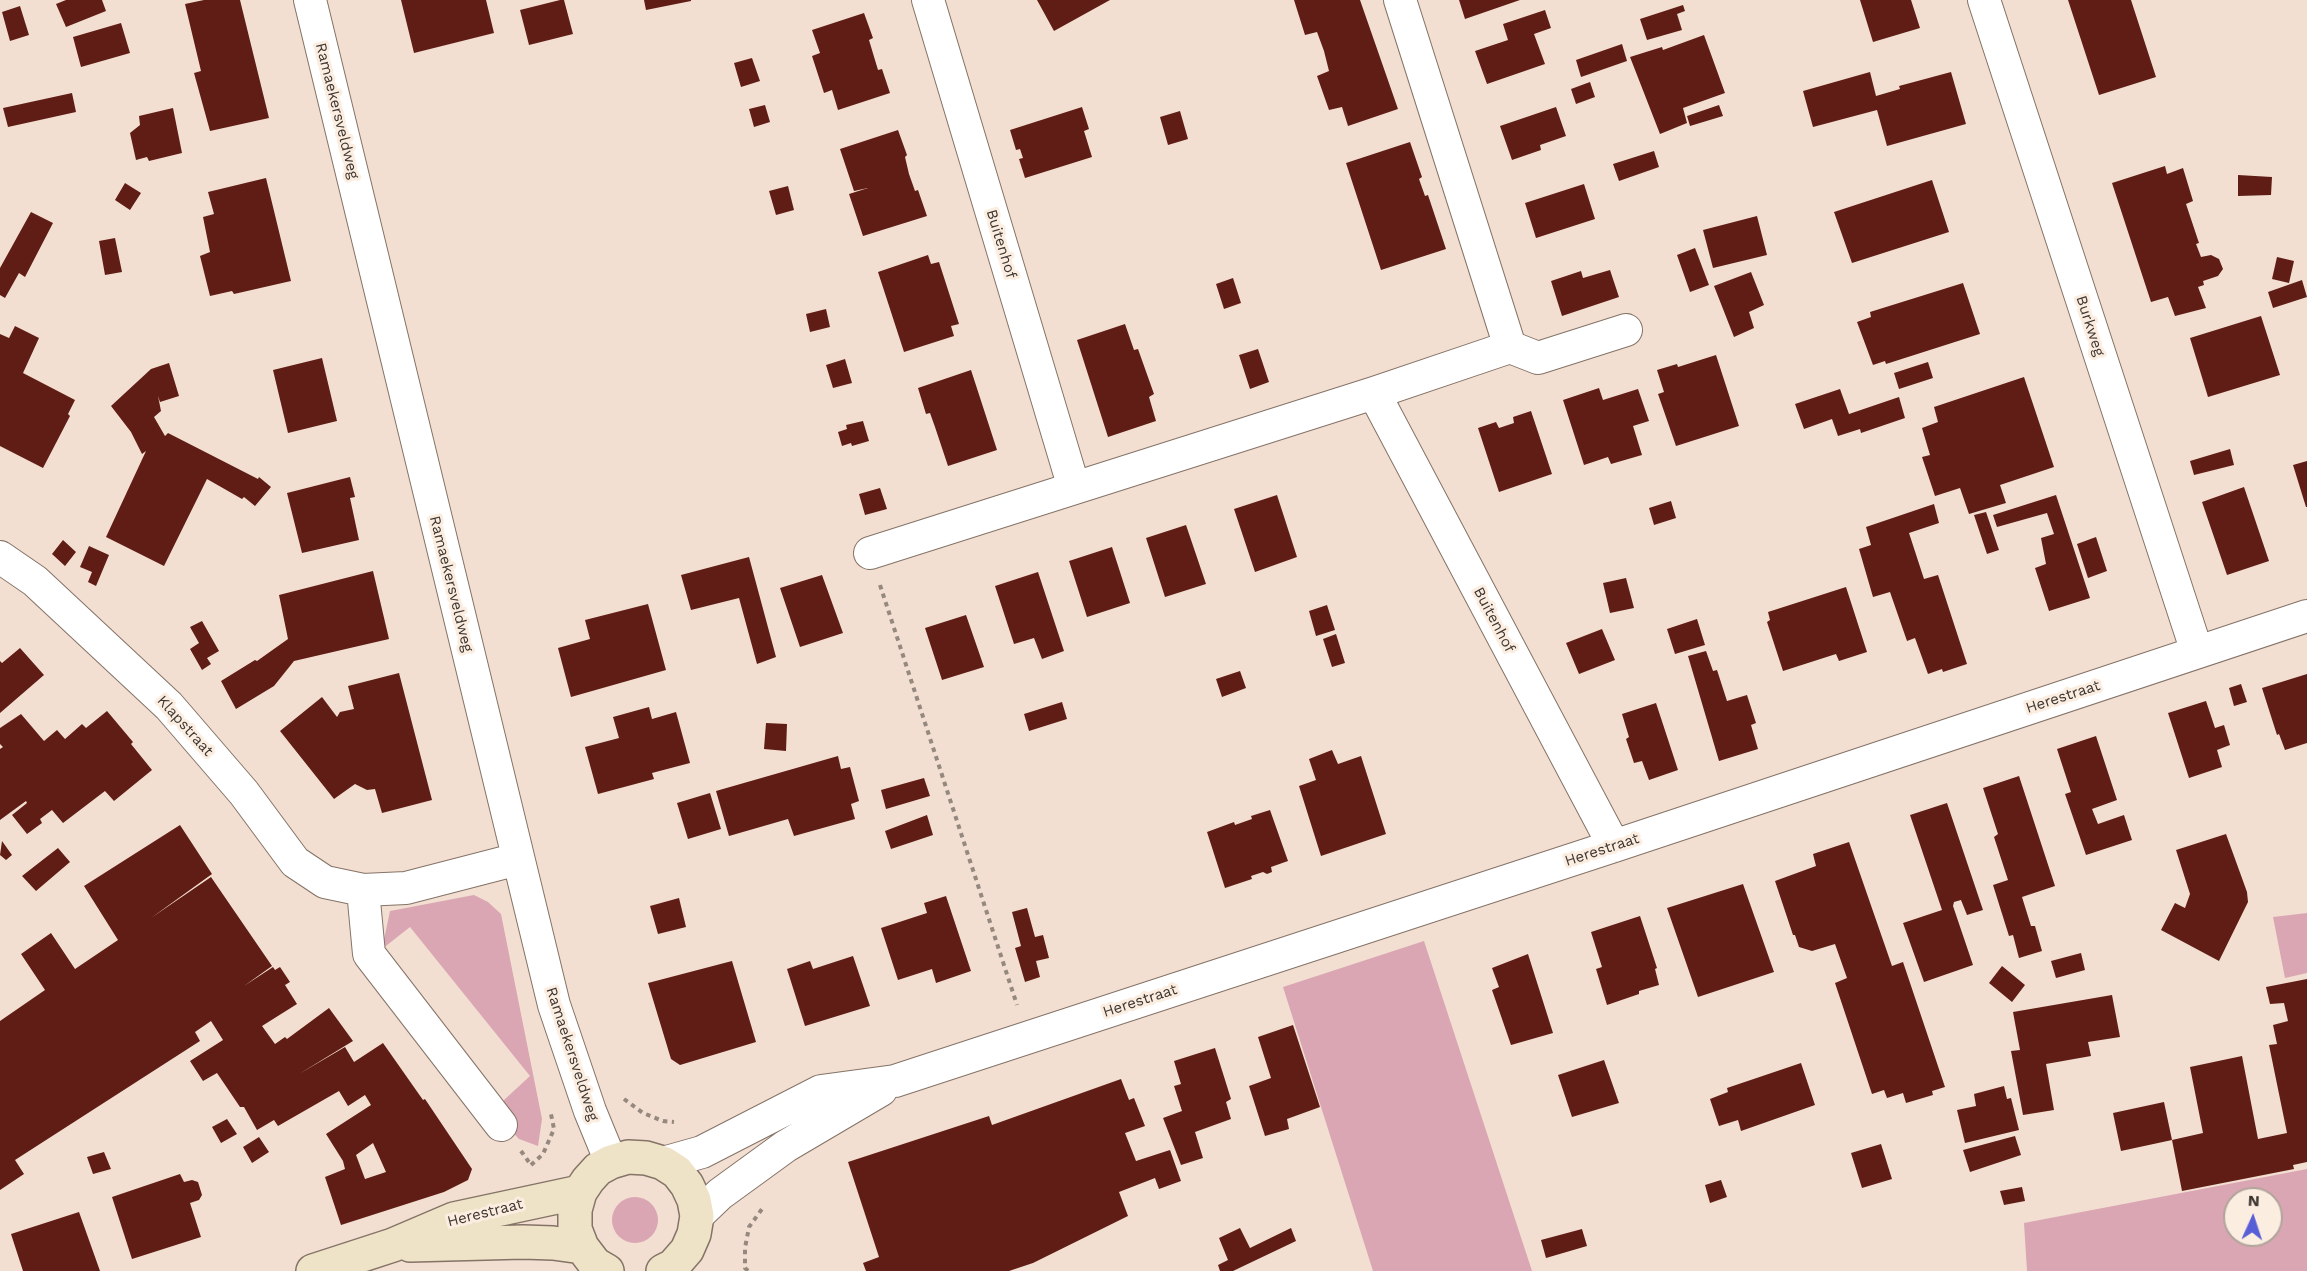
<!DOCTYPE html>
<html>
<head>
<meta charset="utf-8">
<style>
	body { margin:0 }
	#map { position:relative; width:2307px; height:1271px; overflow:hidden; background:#f2dfd1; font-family:"Work Sans",sans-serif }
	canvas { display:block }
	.north { position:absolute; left:2223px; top:1187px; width:60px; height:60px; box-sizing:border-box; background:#fcede1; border:2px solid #b0a49a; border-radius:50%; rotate:3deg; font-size:16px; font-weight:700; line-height:24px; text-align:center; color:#3d3630 }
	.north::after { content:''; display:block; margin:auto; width:21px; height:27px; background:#585ed5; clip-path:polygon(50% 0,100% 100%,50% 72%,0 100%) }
</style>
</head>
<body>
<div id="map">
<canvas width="2307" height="1271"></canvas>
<div class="north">N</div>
</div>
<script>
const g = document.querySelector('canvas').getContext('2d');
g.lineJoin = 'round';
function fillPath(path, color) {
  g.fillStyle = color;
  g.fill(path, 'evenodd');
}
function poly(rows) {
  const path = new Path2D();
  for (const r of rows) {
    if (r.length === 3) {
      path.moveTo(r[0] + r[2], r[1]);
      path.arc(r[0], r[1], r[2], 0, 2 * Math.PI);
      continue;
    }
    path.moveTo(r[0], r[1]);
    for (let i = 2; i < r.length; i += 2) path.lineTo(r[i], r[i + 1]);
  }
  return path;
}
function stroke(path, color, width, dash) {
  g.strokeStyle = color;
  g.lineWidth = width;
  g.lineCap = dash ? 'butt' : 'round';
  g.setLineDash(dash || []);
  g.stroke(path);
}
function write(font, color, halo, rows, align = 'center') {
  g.font = font + ' "Work Sans",sans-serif';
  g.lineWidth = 6;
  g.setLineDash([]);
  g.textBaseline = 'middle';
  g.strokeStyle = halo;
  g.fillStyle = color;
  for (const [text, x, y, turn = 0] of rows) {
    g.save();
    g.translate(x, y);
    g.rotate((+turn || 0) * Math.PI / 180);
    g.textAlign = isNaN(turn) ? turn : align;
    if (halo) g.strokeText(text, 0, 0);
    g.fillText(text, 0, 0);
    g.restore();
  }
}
fillPath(poly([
	[474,895,488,902,501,914,542,1119,538,1146,519,1139,503,1122,504,1100,530,1076,410,927,382,949,390,911],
	[2307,913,2307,973,2285,978,2273,917],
	[1424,941,1532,1271,1373,1271,1283,987],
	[2307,1169,2307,1271,2027,1271,2024,1223],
	[2235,1199,2271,1199,2271,1235,2235,1235],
	[635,1220,23]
]), '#daa6b3');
fillPath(poly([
	[66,0,102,0,106,11,66,27,56,4],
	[204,0,240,0,269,118,210,131,194,73,201,71,185,4],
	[401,0,486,0,494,33,414,53],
	[560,0,564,0,573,34,529,45,520,10],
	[644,0,691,0,691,1,646,10],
	[1037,0,1110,0,1054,31],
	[1294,0,1360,0,1398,109,1348,126,1342,107,1329,110,1317,76,1329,71,1324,51,1317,32,1305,35],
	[1459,0,1520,0,1465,19],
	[1860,0,1911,0,1920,28,1873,42],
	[2068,0,2131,0,2156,77,2099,95],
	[1683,5,1685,11,1677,14,1682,30,1647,40,1640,19],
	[20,6,29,35,10,41,2,12],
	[1545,10,1551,28,1534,34,1545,64,1487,84,1475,51,1508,40,1503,24],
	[864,13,873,38,869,40,878,70,882,69,890,93,838,110,832,90,824,93,812,56,820,53,812,30],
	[121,23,130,53,81,67,73,37],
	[1704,35,1725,93,1683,108,1687,123,1660,134,1630,57,1662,47,1663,50],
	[1622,44,1627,61,1581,77,1576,60],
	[752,58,760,81,741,87,734,63],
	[1870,72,1876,96,1900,89,1899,86,1951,72,1966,124,1887,146,1877,110,1813,127,1803,91],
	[1590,82,1595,97,1576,104,1571,89],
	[72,93,76,112,8,127,3,108],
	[765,105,770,122,754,127,749,109],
	[1719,105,1723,116,1690,126,1687,116],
	[1082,107,1089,129,1084,131,1092,157,1025,178,1019,159,1023,158,1020,149,1016,150,1010,130],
	[1556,107,1566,136,1540,145,1541,150,1512,160,1500,126],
	[173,108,182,153,149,161,147,157,136,160,130,133,140,125,139,116],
	[1180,111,1188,139,1168,145,1160,117],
	[898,130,907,155,905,157,909,174,915,191,918,190,927,216,863,236,849,194,868,188,854,191,840,149],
	[1410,142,1422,177,1419,179,1425,196,1428,195,1446,249,1381,270,1346,163],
	[1654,151,1659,167,1619,181,1613,164],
	[2165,166,2167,174,2183,168,2193,201,2186,204,2199,243,2196,244,2201,257,2211,255,2219,259,2223,269,2218,276,2203,281,2204,285,2198,287,2206,308,2175,316,2168,297,2151,302,2112,183],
	[2238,175,2272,177,2271,195,2238,196],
	[266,178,291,281,234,294,232,291,210,296,200,256,210,252,203,217,214,214,208,192],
	[1932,180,1949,232,1852,263,1834,212],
	[125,183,141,193,130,210,115,200],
	[1584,184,1595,219,1536,238,1525,203],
	[788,186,794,210,776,215,769,191],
	[31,212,53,223,25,277,19,273,5,298,0,295,0,268],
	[1757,216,1767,255,1713,268,1703,230],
	[115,238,122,272,105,275,99,241],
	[1695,248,1709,285,1690,292,1677,255],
	[928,255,931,264,939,262,959,324,951,326,954,336,904,352,878,272],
	[2277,257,2294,261,2289,283,2272,279],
	[1610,270,1619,297,1562,316,1551,281,1581,271,1583,278],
	[1751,272,1764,305,1749,312,1754,328,1734,337,1714,286],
	[1233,278,1241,303,1224,309,1216,284],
	[2302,280,2307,297,2273,308,2268,292],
	[1963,283,1980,334,1886,364,1885,361,1873,365,1857,322,1871,317,1870,312],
	[826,309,830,327,810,332,806,314],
	[2261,316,2280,375,2208,397,2190,338],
	[1125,324,1134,350,1138,349,1154,394,1149,397,1156,421,1108,437,1077,340],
	[15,326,39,338,23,373,75,400,68,414,70,416,43,468,0,446,0,334,9,338],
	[1258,349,1269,382,1250,389,1239,355],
	[1716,355,1739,426,1676,446,1658,394,1664,392,1657,370,1677,364,1678,367],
	[322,358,337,421,288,433,273,370],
	[845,359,852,383,833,388,826,365],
	[1928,362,1933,378,1899,389,1894,373],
	[169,363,179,396,160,402,158,396,161,411,154,417,165,436,168,433,258,479,259,477,271,487,255,506,244,497,242,499,207,479,164,566,106,537,146,451,142,454,131,432,111,406,151,369],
	[971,370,997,450,948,466,935,427,930,413,926,414,918,388],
	[2024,377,2054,467,2000,485,2006,503,1969,514,1960,488,1935,496,1922,457,1930,455,1922,428,1938,422,1934,407],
	[1599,388,1603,400,1638,389,1649,421,1633,426,1642,455,1611,464,1608,457,1584,465,1563,400],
	[1840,389,1849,414,1899,397,1905,418,1861,433,1860,429,1838,436,1832,419,1804,429,1795,404],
	[1531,411,1552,474,1499,492,1478,428,1496,422,1499,428,1514,423,1513,417],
	[863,421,869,441,852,446,851,443,842,446,838,432,847,429,846,425],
	[2230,449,2234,465,2194,475,2190,461],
	[2307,461,2307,507,2306,507,2293,465],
	[350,477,355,497,350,498,359,540,302,553,287,493],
	[2244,487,2269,561,2227,575,2202,502],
	[880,488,887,509,865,515,859,494],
	[1277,495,1297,557,1255,572,1234,509],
	[2056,495,2090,598,2049,611,2035,568,2046,564,2041,538,2054,534,2047,513,1997,527,1993,515],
	[1671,501,1676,518,1654,525,1649,508],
	[1934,504,1939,523,1909,533,1924,579,1938,575,1967,664,1943,672,1942,669,1928,674,1915,638,1907,641,1890,592,1873,597,1859,549,1871,545,1866,527],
	[1986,512,1999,550,1987,554,1974,515],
	[1186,525,1206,584,1165,597,1146,538],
	[2096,537,2107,571,2088,578,2077,544],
	[63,540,76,552,65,566,52,554],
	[89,546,109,555,96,586,88,582,92,572,80,567],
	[1112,547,1130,603,1087,617,1069,561],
	[749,557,776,657,757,664,739,598,691,610,681,575],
	[373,571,389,639,294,661,274,686,236,709,221,681,255,660,257,661,288,639,279,595],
	[1038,572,1064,651,1042,659,1034,638,1014,644,995,586],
	[822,575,843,633,800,647,780,588],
	[1626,578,1634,608,1610,613,1603,583],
	[1846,587,1867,652,1839,661,1836,654,1783,671,1767,622,1770,620,1768,612],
	[648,604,666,670,571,697,558,648,590,639,585,620],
	[1327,605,1335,630,1316,636,1309,611],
	[966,615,984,667,942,680,925,628],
	[1697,619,1705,645,1675,654,1667,629],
	[202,621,219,651,207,658,211,664,202,670,190,649,199,643,190,627],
	[1602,629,1615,660,1579,674,1566,643],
	[1336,634,1345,663,1332,667,1323,639],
	[20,648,44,675,0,713,0,661,2,663],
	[1706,651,1713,671,1717,670,1727,701,1747,695,1756,723,1751,725,1758,749,1719,761,1688,656],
	[1240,671,1246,688,1222,697,1216,679],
	[399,673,432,800,382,813,375,789,367,790,355,784,334,799,280,731,322,697,337,717,340,712,354,709,348,686],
	[2307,674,2307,743,2285,750,2279,734,2277,735,2262,688],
	[2241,684,2247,702,2234,706,2229,688],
	[2206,701,2215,728,2224,725,2230,745,2217,750,2222,767,2189,778,2168,713],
	[1062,702,1067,719,1029,731,1024,714],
	[1656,703,1678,770,1649,780,1642,761,1634,763,1626,739,1629,737,1622,714],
	[649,707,652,719,676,712,690,763,652,773,654,779,598,794,585,747,619,738,613,717],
	[107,711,133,742,131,744,152,770,114,801,105,791,63,823,52,810,40,819,42,823,27,834,12,815,27,803,26,801,0,820,0,749,3,747,0,744,0,728,21,714,44,741,57,730,65,739,82,724,86,728],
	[766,723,787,724,786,751,764,749],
	[2096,736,2117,800,2092,809,2098,824,2124,815,2132,840,2086,855,2065,794,2071,792,2057,749],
	[1332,750,1338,764,1361,756,1386,834,1321,856,1299,786,1316,780,1309,759],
	[838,756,841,769,850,767,859,801,851,804,855,819,794,836,788,819,729,836,716,791],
	[2019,776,2055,886,2022,897,2031,926,2035,926,2042,951,2019,958,2013,935,2009,936,1993,885,2008,880,1994,837,1998,834,1983,788],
	[924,778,930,796,886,809,881,790],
	[710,793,721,829,688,839,677,803],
	[1947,803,1983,910,1967,915,1961,900,1954,902,1953,906,1973,965,1924,982,1903,923,1942,910,1910,815],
	[1270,810,1288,861,1271,867,1272,872,1267,874,1263,872,1251,876,1252,879,1225,888,1207,832,1234,822,1235,825,1252,819,1251,816],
	[927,815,933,835,891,849,885,831],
	[180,825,212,874,151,918,211,877,272,966,244,986,273,967,275,970,280,967,290,982,285,985,297,1004,262,1026,275,1044,285,1037,287,1039,329,1008,353,1041,299,1074,345,1047,354,1062,383,1043,423,1100,425,1099,472,1169,468,1180,444,1192,341,1225,325,1177,345,1169,343,1161,326,1134,371,1105,365,1095,348,1106,339,1091,278,1126,274,1120,257,1130,244,1107,240,1107,217,1073,203,1081,190,1061,223,1040,211,1021,195,1032,200,1041,15,1160,24,1174,0,1190,0,1021,45,990,21,954,51,933,75,969,118,940,84,886],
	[373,1143,386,1172,365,1179,356,1155],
	[2226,834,2247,892,2248,902,2219,961,2161,930,2175,903,2185,908,2190,894,2176,850],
	[2,841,12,855,6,860,0,855],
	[1849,842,1892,966,1903,962,1945,1087,1932,1091,1933,1095,1906,1103,1903,1093,1887,1098,1884,1090,1872,1094,1835,983,1847,978,1835,944,1812,951,1799,947,1795,935,1793,935,1775,881,1816,866,1813,854],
	[58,848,70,862,36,891,22,876],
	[1743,884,1774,972,1698,997,1667,908],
	[946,896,971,971,936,983,932,969,898,980,881,928,927,913,924,903],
	[679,898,686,927,658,934,650,906],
	[1027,908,1035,937,1043,935,1049,958,1036,961,1040,977,1025,982,1015,948,1021,946,1012,912],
	[1640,916,1657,968,1655,969,1659,985,1639,991,1639,994,1607,1005,1596,969,1602,967,1591,932],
	[2081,953,2085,970,2056,978,2051,961],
	[1528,954,1553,1033,1511,1045,1492,990,1499,987,1492,968],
	[853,956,870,1006,805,1026,787,969,810,961,813,969],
	[732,961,756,1042,680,1065,671,1059,648,983],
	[2002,966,2025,985,2012,1002,1989,983],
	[2307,979,2307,1162,2293,1165,2294,1169,2182,1191,2172,1140,2203,1133,2190,1067,2242,1056,2258,1139,2287,1133,2269,1045,2277,1044,2273,1025,2288,1021,2284,1003,2270,1004,2266,987],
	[2112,995,2120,1037,2088,1042,2091,1056,2046,1064,2054,1110,2023,1115,2011,1051,2020,1050,2013,1012],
	[1293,1025,1320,1107,1287,1119,1289,1129,1265,1136,1249,1086,1271,1078,1258,1037],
	[1215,1048,1231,1099,1226,1102,1231,1119,1195,1132,1203,1158,1181,1165,1163,1118,1182,1111,1174,1086,1181,1084,1174,1061],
	[1604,1060,1619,1103,1572,1117,1558,1075],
	[1801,1063,1815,1105,1741,1131,1738,1120,1719,1126,1710,1099,1728,1092,1727,1088],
	[1121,1079,1129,1100,1134,1098,1145,1126,1125,1133,1136,1161,1170,1150,1181,1181,1159,1189,1155,1178,1119,1192,1128,1216,1033,1263,1009,1271,866,1271,863,1263,879,1257,848,1162,989,1116,992,1125],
	[2004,1086,2007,1099,2011,1098,2019,1130,1965,1143,1957,1110,1976,1106,1974,1094],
	[2164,1102,2172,1140,2121,1151,2113,1113],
	[227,1119,237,1134,221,1143,212,1127],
	[2015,1136,2021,1155,1970,1172,1963,1150],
	[259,1137,269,1152,252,1163,243,1147],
	[1881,1144,1892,1179,1862,1188,1851,1153],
	[104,1152,111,1169,93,1174,87,1157],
	[180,1174,184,1182,192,1180,198,1182,202,1195,199,1200,190,1203,201,1237,132,1259,112,1197],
	[1721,1180,1727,1197,1710,1203,1705,1185],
	[2022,1187,2025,1201,2004,1205,2000,1191],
	[79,1212,100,1271,23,1271,11,1234],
	[1240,1228,1250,1248,1291,1228,1296,1241,1233,1271,1220,1271,1218,1265,1228,1260,1219,1238],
	[1582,1229,1587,1246,1546,1258,1541,1240]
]), '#601d15');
const street = poly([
	[310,0,554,1005,590,1111,611,1162],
	[928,0,1074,488],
	[1984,0,2197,652],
	[1510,347,1538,358,1626,330],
	[1374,393,1614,846],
	[870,553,1374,393,1510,347,1400,0],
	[0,557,35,581,169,706,244,793,295,862,325,882,363,890,406,888,518,859],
	[363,890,369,954,501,1125],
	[663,1163,702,1152,821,1091,895,1081,1614,846,2307,616],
	[697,1216,720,1194,786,1146,881,1090]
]);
const secondary = poly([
	[410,1245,523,1242,553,1243,582,1247],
	[313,1271,393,1245,454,1219,580,1192],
	[607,1271,595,1264,582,1247,575,1229,575,1210,580,1192,588,1180,598,1169,611,1162,628,1157,646,1158,663,1163,677,1172,687,1185,694,1200,697,1216,694,1234,687,1250,673,1266,663,1271]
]);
stroke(street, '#847367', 34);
stroke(secondary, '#847367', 36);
stroke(poly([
	[880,585,1017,1005],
	[624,1099,643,1113,663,1121,674,1122],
	[521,1151,531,1165],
	[531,1165,543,1154,554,1129,551,1114],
	[748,1271,745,1268,745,1248,749,1227,762,1209]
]), '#95887e', 4, [4.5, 4.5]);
stroke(street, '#fff', 32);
stroke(secondary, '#eee3c6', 33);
write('15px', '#3d3630', '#fcede1', [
	["Ramaekersveldweg",337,111,76],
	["Buitenhof",1001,244,73],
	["Burkweg",2090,326,72],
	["Ramaekersveldweg",451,584,76],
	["Buitenhof",1494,620,62],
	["Herestraat",2063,697,-18],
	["Klapstraat",185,726,48],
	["Herestraat",1602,850,-18],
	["Herestraat",1140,1001,-18],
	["Ramaekersveldweg",572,1054,72],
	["Herestraat",485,1213,-14]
]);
</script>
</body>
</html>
